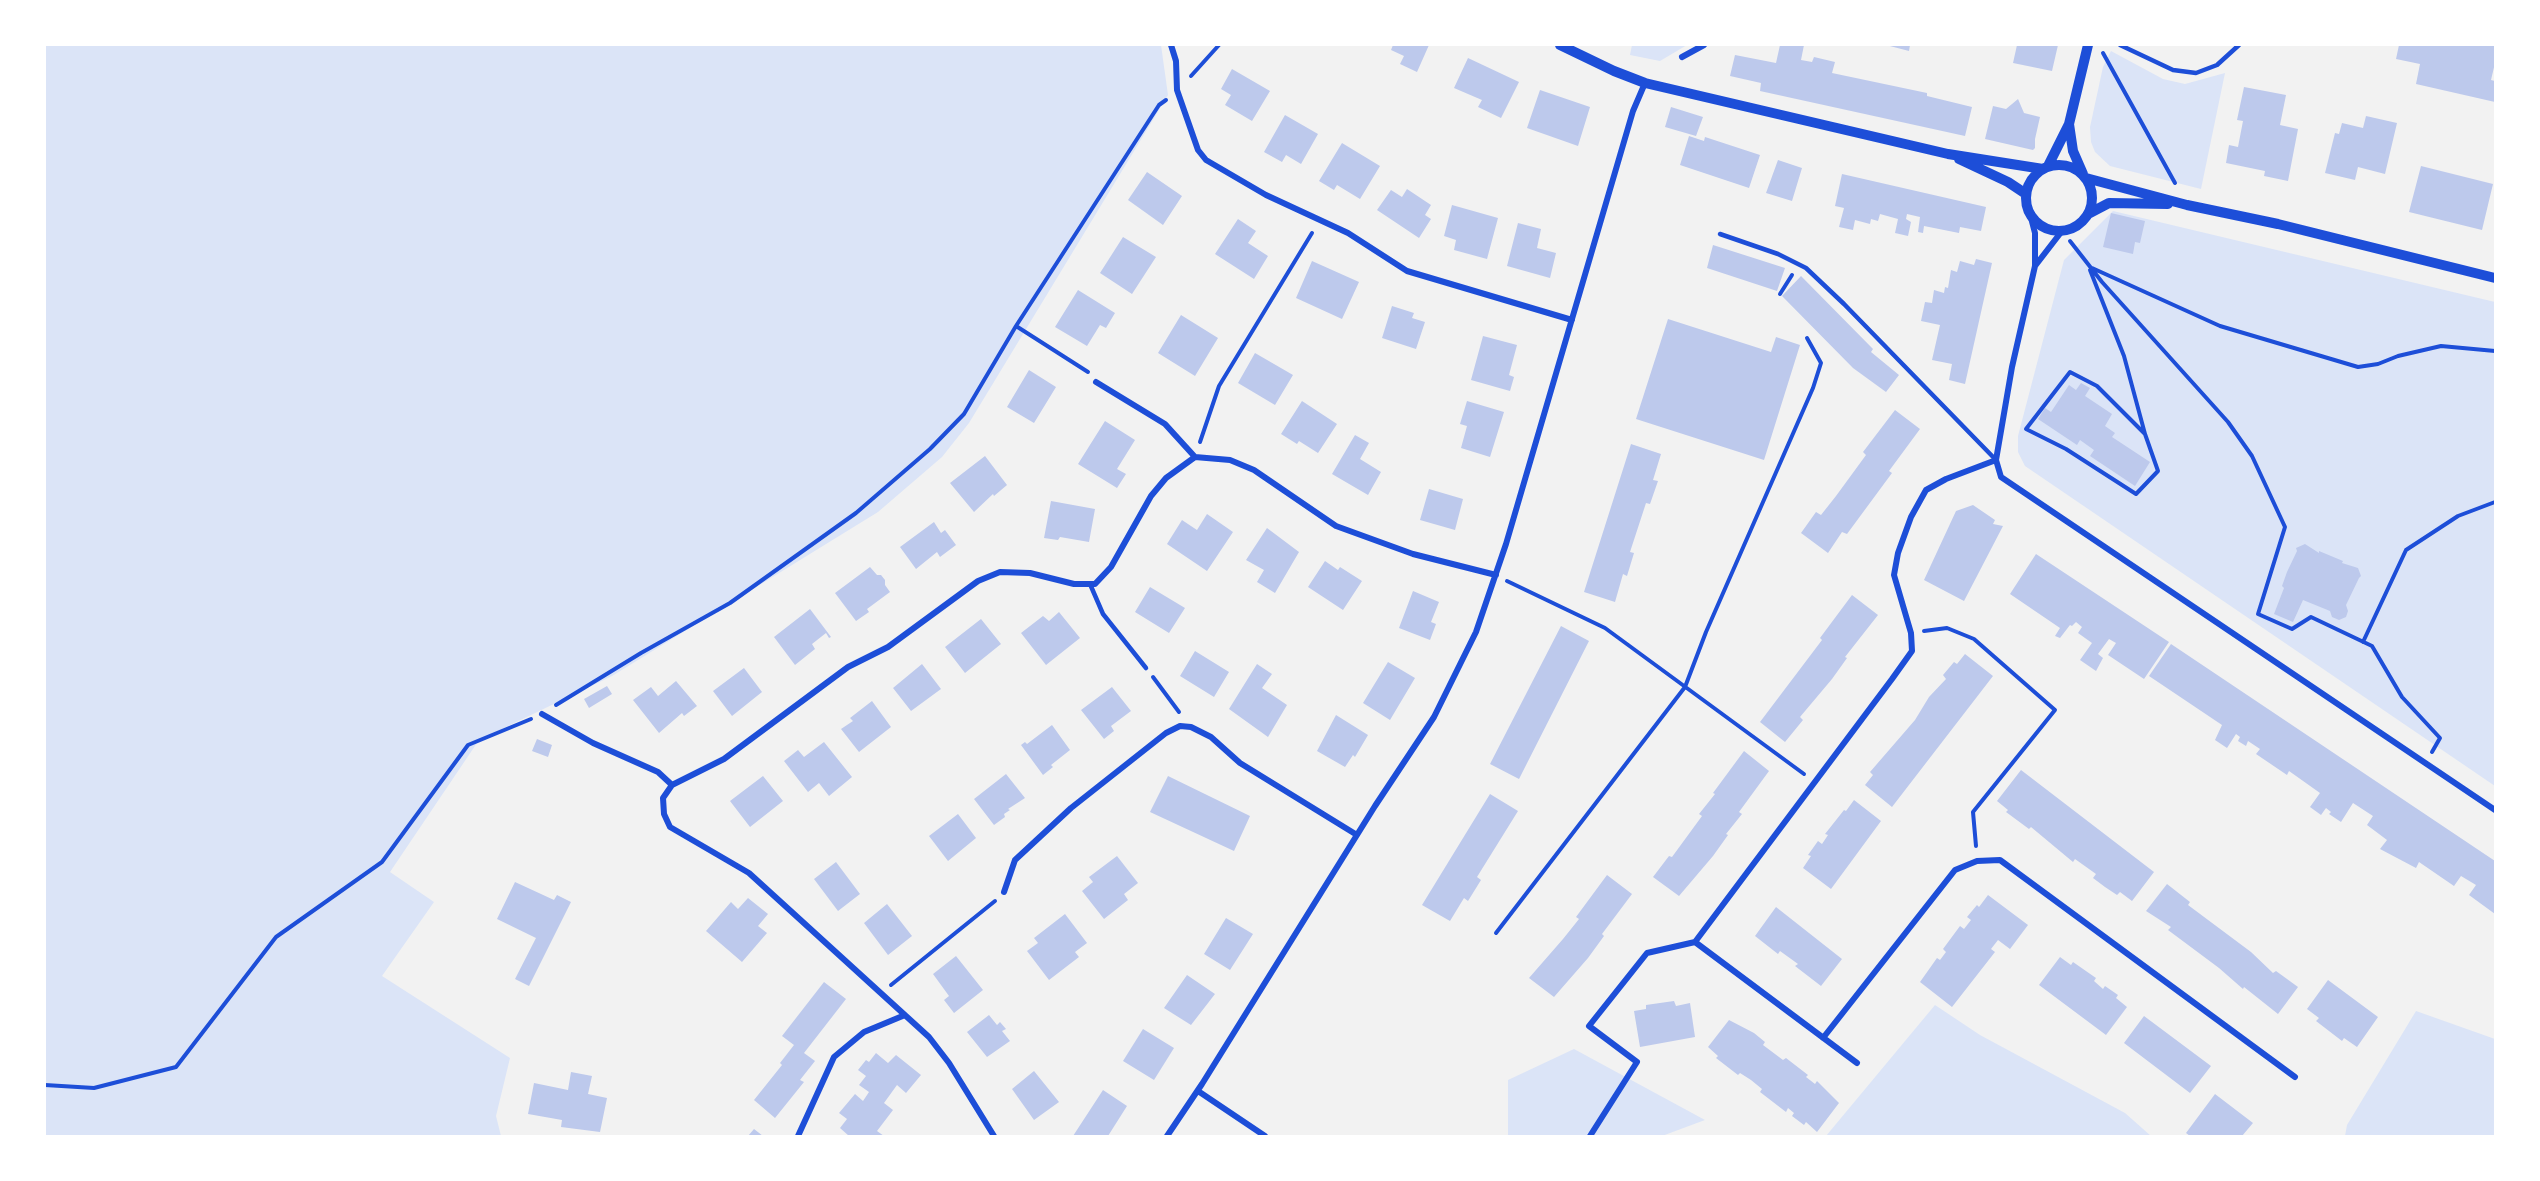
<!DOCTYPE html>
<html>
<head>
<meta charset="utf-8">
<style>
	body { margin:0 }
	#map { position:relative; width:2540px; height:1181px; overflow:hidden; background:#f2f2f2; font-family:Montserrat,sans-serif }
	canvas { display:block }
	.frame { position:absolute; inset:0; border:46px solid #fff; pointer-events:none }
</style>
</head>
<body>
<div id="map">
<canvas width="2540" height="1181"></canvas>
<div class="frame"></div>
</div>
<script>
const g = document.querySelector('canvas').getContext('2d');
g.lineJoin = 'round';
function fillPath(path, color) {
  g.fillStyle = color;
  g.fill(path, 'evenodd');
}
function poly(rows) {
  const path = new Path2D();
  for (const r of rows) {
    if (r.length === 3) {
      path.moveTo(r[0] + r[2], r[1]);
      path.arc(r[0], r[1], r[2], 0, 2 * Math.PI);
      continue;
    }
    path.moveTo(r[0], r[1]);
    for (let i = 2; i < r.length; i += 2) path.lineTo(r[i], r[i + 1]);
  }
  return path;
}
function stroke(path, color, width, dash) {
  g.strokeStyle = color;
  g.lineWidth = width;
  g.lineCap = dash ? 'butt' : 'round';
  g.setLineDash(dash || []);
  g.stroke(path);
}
fillPath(poly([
	[45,45,1161,45,1168,95,969,423,942,457,878,512,612,676,479,740,390,872,434,902,382,976,510,1058,496,1116,501,1136,45,1136],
	[1632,45,1687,45,1660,61,1630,55],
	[2111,51,2163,79,2185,84,2225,73,2201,189,2110,166,2095,152,2091,142,2090,127,2103,67],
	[2113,211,2495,302,2495,786,2025,466,2018,452,2018,436,2064,260],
	[1935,1005,1980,1035,2125,1113,2151,1136,1826,1136],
	[2416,1011,2495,1039,2495,1136,2345,1136,2347,1125],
	[1574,1049,1705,1120,1662,1136,1508,1136,1508,1080]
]), '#dbe4f7');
fillPath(poly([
	[1393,45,1429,45,1417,72,1400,64,1404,56,1391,50],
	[1780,45,1804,45,1801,60,1812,62,1814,57,1835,62,1832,73,1927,93,1927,96,1972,107,1965,136,1760,91,1761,83,1730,76,1735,55,1776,63],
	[1886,45,1910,45,1909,51],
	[2017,45,2058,45,2052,71,2013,63],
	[2399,45,2495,45,2495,63,2491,80,2495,81,2495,102,2416,84,2420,64,2396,59],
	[1468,58,1519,82,1501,118,1478,107,1482,100,1454,88],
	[1232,69,1270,91,1252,121,1225,105,1231,95,1221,89],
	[2244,87,2286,95,2280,125,2298,129,2288,181,2264,176,2265,171,2226,163,2229,145,2238,147,2243,121,2237,120],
	[1540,90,1590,107,1578,146,1527,128],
	[2018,99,2024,113,2040,117,2035,139,2035,148,2033,150,1985,139,1993,106,2006,109],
	[1671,107,1703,117,1696,136,1665,127],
	[1285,115,1318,134,1301,164,1286,155,1282,162,1264,152],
	[2366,116,2397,123,2385,174,2358,167,2355,180,2325,173,2335,133,2339,134,2342,123,2363,128],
	[1689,136,1704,141,1705,137,1760,155,1749,188,1680,165],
	[1342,143,1380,166,1360,199,1337,185,1334,190,1319,181],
	[1778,160,1802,168,1792,201,1766,193],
	[2421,166,2493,184,2482,230,2409,212],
	[1147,172,1182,196,1163,225,1128,200],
	[1842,174,1986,207,1981,231,1960,227,1959,233,1924,226,1923,233,1918,232,1920,217,1907,214,1906,219,1911,222,1908,236,1895,233,1898,219,1880,214,1878,221,1871,219,1870,224,1855,220,1853,230,1839,227,1844,208,1835,206],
	[1407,189,1431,205,1425,215,1431,219,1419,238,1377,210,1391,190,1402,197],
	[1452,205,1498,218,1487,259,1454,250,1456,240,1444,236],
	[2111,213,2145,221,2140,243,2135,242,2133,254,2103,247],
	[1238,219,1256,231,1248,243,1268,256,1254,279,1215,254],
	[1518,223,1541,229,1537,248,1556,253,1550,278,1507,266],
	[1123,237,1156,257,1132,294,1100,273],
	[1713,245,1785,268,1777,291,1707,268],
	[1976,259,1992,263,1965,384,1949,380,1952,364,1932,360,1940,325,1921,321,1925,302,1932,303,1934,290,1944,293,1945,287,1948,288,1951,270,1957,272,1960,261,1974,265],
	[1312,261,1359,282,1342,319,1296,298],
	[1801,276,1873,349,1871,352,1899,375,1886,392,1853,368,1782,296],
	[1078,290,1115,313,1106,328,1100,325,1087,346,1055,327],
	[1392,306,1414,313,1412,318,1425,322,1416,349,1382,338],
	[1181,315,1218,338,1195,376,1158,353],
	[1668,319,1771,352,1776,337,1800,345,1764,460,1636,419],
	[1483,336,1517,345,1509,375,1514,377,1510,391,1471,380],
	[1255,353,1293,375,1275,405,1238,383],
	[1029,370,1056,387,1034,423,1007,407],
	[2081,383,2090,388,2085,396,2112,414,2105,426,2115,433,2112,437,2150,462,2135,486,2090,456,2094,450,2080,440,2077,445,2038,419,2045,408,2051,412,2069,385,2076,390],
	[1302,401,1337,424,1318,453,1299,441,1297,444,1281,434],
	[1467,401,1504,412,1490,457,1461,448,1467,426,1460,424],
	[1895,410,1920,429,1889,471,1892,473,1847,534,1842,532,1828,553,1801,533,1816,512,1821,515,1836,496,1866,455,1863,452],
	[1105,421,1135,440,1117,469,1126,474,1117,488,1078,464],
	[1355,435,1369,443,1360,459,1381,472,1368,495,1332,474],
	[1631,444,1661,454,1653,480,1658,481,1650,504,1646,503,1630,552,1634,553,1627,576,1623,574,1615,602,1584,592],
	[985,456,1007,485,994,496,993,494,974,512,950,483],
	[1429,489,1463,499,1455,530,1420,520],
	[1051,501,1095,509,1089,542,1060,537,1058,540,1044,538],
	[1973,505,1995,520,1993,524,2003,526,1964,601,1924,580,1956,511],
	[1207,514,1233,532,1207,571,1167,544,1182,520,1197,530],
	[934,522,941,533,945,530,956,545,940,557,937,552,916,569,900,547],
	[1267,528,1299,552,1275,593,1257,582,1264,570,1246,560],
	[2305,544,2319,553,2319,551,2343,561,2342,563,2358,568,2361,576,2359,578,2346,605,2348,611,2346,617,2339,620,2332,617,2330,611,2303,600,2293,622,2274,614,2284,588,2282,586,2287,572,2297,551,2296,548],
	[2036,554,2169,642,2144,679,2108,655,2116,643,2109,639,2098,654,2103,658,2096,671,2080,660,2092,643,2078,633,2082,627,2076,622,2072,626,2070,625,2060,638,2055,636,2060,628,2010,594],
	[1325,561,1338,570,1340,567,1362,581,1343,610,1308,587],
	[870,567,877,575,881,575,885,580,885,585,890,592,867,609,869,612,856,621,835,593],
	[1150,587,1185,608,1169,633,1135,612],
	[1413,591,1439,602,1431,622,1436,624,1430,640,1399,628],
	[1852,595,1878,615,1845,657,1847,658,1832,679,1800,717,1803,720,1785,742,1760,722,1822,640,1820,638],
	[810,609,831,637,829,638,826,633,812,644,815,649,795,665,774,637],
	[1059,612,1080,638,1046,665,1021,633,1043,616,1049,621],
	[981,619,1001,644,965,673,945,647],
	[1561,626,1589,641,1519,779,1490,764],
	[2171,644,2495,861,2495,914,2469,895,2476,885,2461,876,2454,886,2419,862,2416,868,2380,849,2387,840,2367,825,2373,816,2353,803,2341,822,2329,814,2331,812,2326,808,2321,815,2310,807,2320,793,2289,771,2287,775,2256,754,2260,749,2248,741,2246,746,2238,741,2240,737,2236,734,2227,748,2215,740,2222,725,2149,676],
	[1195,651,1229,672,1214,697,1180,676],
	[1965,654,1993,676,1892,807,1865,785,1873,775,1870,772,1915,720,1929,697,1946,679,1943,675,1954,662,1957,664],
	[1388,662,1415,678,1390,720,1363,703],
	[922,664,941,689,911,711,893,688],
	[1257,664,1272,674,1262,688,1287,705,1268,737,1229,709],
	[744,668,762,692,732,716,713,691],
	[676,681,697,706,684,716,682,713,659,733,633,700,651,687,658,696],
	[607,686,612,694,589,708,584,699],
	[1112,687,1131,711,1111,726,1114,731,1104,739,1081,710],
	[872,701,891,727,859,752,841,729,853,721,850,718],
	[1336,715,1368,735,1355,757,1353,755,1345,767,1317,751],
	[1052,725,1070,750,1051,765,1053,767,1043,775,1021,745,1025,742,1027,744],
	[537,739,552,745,548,757,532,751],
	[824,742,852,777,829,796,819,783,808,792,784,761,798,750,804,757],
	[1744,751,1769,771,1739,812,1742,814,1726,834,1728,835,1713,856,1679,896,1653,877,1669,856,1672,857,1702,816,1699,814,1715,794,1713,793],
	[2021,770,2154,872,2132,901,2120,892,2117,895,2105,887,2093,878,2096,874,2075,859,2073,862,2031,827,2029,829,2006,812,2008,810,1997,801],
	[1006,774,1025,798,1008,809,1010,810,1004,814,1005,817,994,825,974,799],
	[763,776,783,801,750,827,730,801],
	[1168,776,1250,816,1234,851,1150,812],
	[1490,794,1518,811,1477,877,1481,880,1468,901,1464,898,1450,921,1422,905],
	[1854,800,1881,821,1831,889,1803,868,1811,856,1808,855,1818,841,1822,844,1828,835,1825,834,1844,810,1846,811],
	[958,814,976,838,948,861,929,836],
	[1117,856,1138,883,1124,894,1128,900,1104,919,1082,891,1093,882,1089,877],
	[836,862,860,894,838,911,814,879],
	[1607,875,1632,894,1602,934,1604,936,1588,958,1554,997,1529,978,1563,939,1579,919,1576,917],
	[515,882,554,900,557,895,571,902,529,986,515,979,536,938,497,919],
	[2167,884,2190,902,2188,905,2251,952,2273,973,2276,971,2298,987,2278,1014,2244,987,2243,989,2219,968,2168,930,2171,927,2146,911],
	[1988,895,2028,925,2010,949,1998,940,1991,949,1995,952,1952,1007,1920,982,1937,958,1940,960,1946,952,1943,949,1960,926,1964,929,1971,920,1967,917,1977,905,1979,907],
	[748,898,768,914,758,926,767,933,742,962,706,931,731,902,738,909],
	[887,904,912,936,888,955,864,923],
	[1776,907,1842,959,1821,986,1795,966,1798,964,1780,951,1778,954,1755,936],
	[1065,914,1087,943,1075,952,1079,957,1049,980,1027,951,1038,943,1034,938],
	[1226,918,1253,934,1230,970,1204,954],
	[956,956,983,990,954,1013,944,1000,949,996,933,974],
	[2060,957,2071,965,2073,962,2096,978,2094,981,2103,989,2105,986,2118,995,2116,998,2127,1007,2106,1035,2039,985],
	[1187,975,1215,994,1191,1025,1164,1008],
	[2328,980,2378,1017,2357,1047,2344,1038,2342,1041,2316,1021,2319,1018,2307,1009],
	[824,982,846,999,804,1053,815,1061,800,1080,804,1082,775,1118,754,1100,782,1065,780,1063,794,1045,782,1036],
	[1674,1001,1676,1006,1690,1003,1695,1037,1640,1047,1634,1011,1646,1009,1646,1005],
	[989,1015,997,1025,1000,1022,1006,1029,1002,1031,1010,1041,987,1057,967,1032],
	[2144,1016,2211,1066,2190,1093,2124,1043],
	[1729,1020,1754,1033,1765,1042,1763,1045,1783,1060,1786,1058,1808,1075,1806,1077,1815,1084,1817,1081,1839,1103,1817,1132,1806,1122,1804,1125,1792,1116,1794,1113,1788,1108,1786,1112,1760,1092,1762,1089,1751,1080,1740,1073,1738,1075,1716,1058,1718,1056,1708,1047],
	[1143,1029,1174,1048,1154,1080,1123,1061],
	[876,1053,888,1063,896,1055,921,1075,906,1093,897,1085,884,1103,893,1110,877,1131,884,1136,849,1136,840,1128,847,1119,839,1113,855,1094,863,1101,869,1092,859,1085,866,1076,858,1070,866,1060,869,1062],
	[1034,1071,1059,1102,1034,1120,1012,1089],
	[571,1072,592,1076,588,1094,607,1098,600,1132,561,1127,562,1120,528,1114,534,1083,568,1090],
	[1103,1090,1127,1106,1108,1136,1073,1136],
	[2215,1094,2253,1123,2242,1136,2190,1136,2186,1133],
	[754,1129,763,1136,748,1136]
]), '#bdc9ec');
stroke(poly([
	[2103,53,2175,183],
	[1191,76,1219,45],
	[2070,241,2102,282,2228,422,2252,456,2285,527,2258,614,2292,629,2311,617,2372,646,2402,697,2440,738,2432,752],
	[2092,268,2220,326,2358,367,2378,364,2398,356,2441,346,2495,351],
	[2090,270,2124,356,2145,434,2097,386,2070,372,2026,429,2066,449,2136,494,2158,471,2145,434],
	[1780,294,1792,275],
	[1016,326,1088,372],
	[1200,442,1219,386,1312,233],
	[1507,581,1605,628,1804,774],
	[1924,631,1947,628,1974,639,2055,710,1973,812,1976,846],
	[2363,642,2406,550,2458,516,2495,502],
	[1153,677,1179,712],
	[556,705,641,653,730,603,856,513,930,449,964,414,1016,326,1159,105,1166,100],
	[1496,933,1685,687,1706,632,1813,388,1821,363,1807,338],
	[891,985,995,901],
	[45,1085,94,1088,176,1067,276,937,382,862,468,745,531,719]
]), '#1d4ed8', 4);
stroke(poly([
	[2120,45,2173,70,2196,73,2217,65,2239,45],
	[1720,234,1778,254,1806,268,1844,304,1996,460],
	[1090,584,1103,614,1146,668]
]), '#1d4ed8', 4.5);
stroke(poly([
	[1171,45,1176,61,1177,90,1198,150,1206,160,1266,195,1348,233,1407,271,1572,320],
	[1682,57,1704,45],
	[2030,214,2035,233,2035,266,2012,367,1996,460,2001,477,2495,810],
	[2035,266,2062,231],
	[1096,382,1165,424,1195,457],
	[542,714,593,743,658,772,672,785],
	[1004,892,1015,860,1071,808,1166,733,1180,726,1191,727,1211,737,1240,763,1357,835],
	[1695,942,1857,1063],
	[1823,1038,1955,870,1977,861,2000,860,2295,1077],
	[1198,1091,1265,1136],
	[798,1136,834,1057,864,1032,905,1015],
	[994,1136,949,1063,929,1037,749,873,670,827,664,814,663,798,672,785,724,759,848,667,888,647,978,581,1000,572,1030,573,1074,584,1095,584,1111,567,1151,496,1166,478,1195,457,1230,460,1254,470,1336,526,1413,554,1496,575],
	[1167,1136,1202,1084,1375,806,1434,717,1476,632,1506,544,1633,111,1645,83],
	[1590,1136,1637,1062,1589,1026,1647,953,1695,942,1892,679,1912,651,1911,633,1894,575,1898,553,1911,517,1926,490,1946,479,1996,460]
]), '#1d4ed8', 6);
stroke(poly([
	[1560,45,1614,71,1645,83,1948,154,2043,169],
	[2069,124,2073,151,2083,174],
	[1959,159,2008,182,2026,194],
	[2059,198,33],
	[2048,166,2069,124,2088,45],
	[2086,178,2187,205,2278,224,2495,278],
	[2088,214,2109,203,2168,204]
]), '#1d4ed8', 10);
</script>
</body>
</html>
